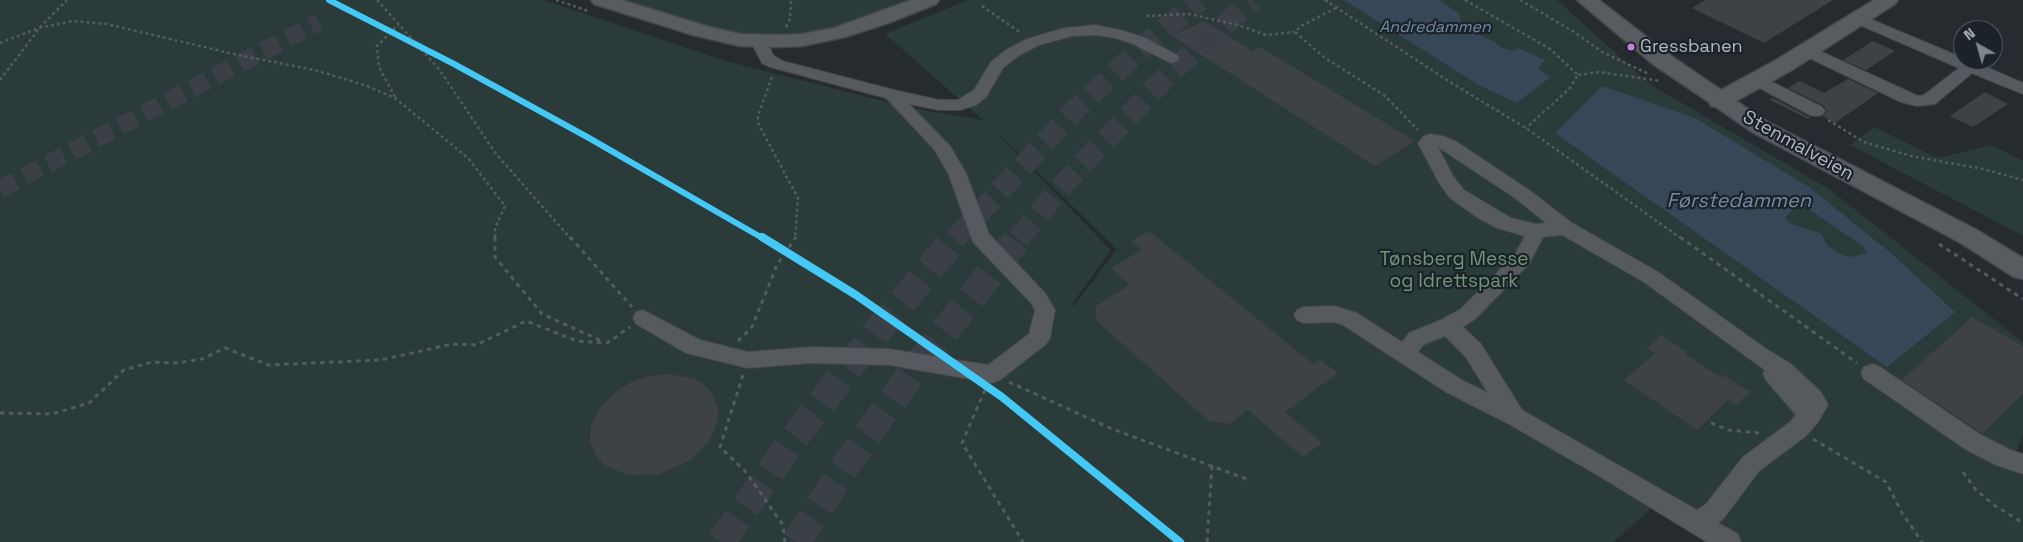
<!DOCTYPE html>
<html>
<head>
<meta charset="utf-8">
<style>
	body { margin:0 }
	#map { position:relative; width:2023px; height:542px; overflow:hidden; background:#262b30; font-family:"Space Grotesk",sans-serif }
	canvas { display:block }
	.north { position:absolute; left:1953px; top:20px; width:50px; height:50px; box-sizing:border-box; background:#1b222a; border:1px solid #575e67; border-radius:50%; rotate:322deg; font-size:14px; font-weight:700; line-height:20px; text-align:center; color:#b0b8c2 }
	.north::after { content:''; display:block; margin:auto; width:18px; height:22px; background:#80878f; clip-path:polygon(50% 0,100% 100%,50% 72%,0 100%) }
</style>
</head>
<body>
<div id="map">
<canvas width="2023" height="542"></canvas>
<div class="north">N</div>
</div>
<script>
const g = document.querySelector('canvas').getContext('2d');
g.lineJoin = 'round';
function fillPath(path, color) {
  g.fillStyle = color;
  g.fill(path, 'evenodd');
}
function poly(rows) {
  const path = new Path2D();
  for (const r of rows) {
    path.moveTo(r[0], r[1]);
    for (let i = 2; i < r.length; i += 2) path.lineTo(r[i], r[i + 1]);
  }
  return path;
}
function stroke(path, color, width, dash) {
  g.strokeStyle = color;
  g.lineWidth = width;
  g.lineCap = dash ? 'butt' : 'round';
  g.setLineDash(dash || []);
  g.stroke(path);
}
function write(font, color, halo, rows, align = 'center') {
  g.font = font + ' "Space Grotesk",sans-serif';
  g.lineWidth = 4.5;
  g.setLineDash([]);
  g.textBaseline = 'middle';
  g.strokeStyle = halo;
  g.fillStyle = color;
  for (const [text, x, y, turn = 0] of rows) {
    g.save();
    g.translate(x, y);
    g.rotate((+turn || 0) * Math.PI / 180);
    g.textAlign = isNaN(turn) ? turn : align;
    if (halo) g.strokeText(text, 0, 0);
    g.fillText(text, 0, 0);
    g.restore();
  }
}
fillPath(poly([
	[0,0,544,0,729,62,911,108,983,120,885,34,968,0,1557,0,1651,85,1829,189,2023,342,2023,435,2009,468,2023,476,2023,542,1729,542,1658,503,1613,542,0,542],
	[987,123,1117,249,1074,306,1072,304,1111,250],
	[620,0,920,0,846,29,783,38,713,30],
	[1874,127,1937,158,1992,145,2023,161,2023,236,1850,145]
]), '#2a3b3a');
fillPath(poly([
	[1344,0,1440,0,1459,14,1462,27,1493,41,1500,47,1512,51,1518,48,1545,60,1538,69,1551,77,1516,103,1477,84],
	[1602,86,1695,118,1809,187,1891,253,1955,312,1887,367,1555,133],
	[1803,205,1864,247,1867,253,1851,257,1842,255,1828,246,1820,233,1791,224,1785,218,1796,206]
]), '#374758');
fillPath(poly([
	[1706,0,1833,0,1764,43,1692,8],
	[1204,21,1252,51,1260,47,1415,141,1375,166,1172,36],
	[1873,41,1895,51,1866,70,1843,60],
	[1848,79,1878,93,1835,123,1823,116,1827,111,1823,105,1788,88,1800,81,1824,93],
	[1985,92,2008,104,1973,127,1950,116],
	[1773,98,1809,117,1811,117,1808,119,1770,100],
	[1149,231,1313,364,1319,359,1338,373,1285,412,1322,443,1303,457,1248,410,1229,424,1209,421,1096,320,1096,306,1130,285,1111,268,1142,250,1131,241],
	[1972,317,2023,346,2023,393,1983,434,1902,380],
	[1661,335,1687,352,1685,354,1720,377,1723,375,1750,392,1736,405,1728,400,1697,430,1624,380,1655,353,1647,348],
	[669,374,695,379,707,387,713,395,718,409,718,418,715,429,708,443,689,461,659,474,629,475,607,467,597,457,590,442,591,425,600,408,617,391,631,382,648,376]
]), '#3e4247');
stroke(poly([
	[0,189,319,22]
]), '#3b4046', 18, [18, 9]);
stroke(poly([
	[955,239,1073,112,1133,56,1199,0],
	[1018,239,1068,179,1172,71,1253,0]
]), '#3b4046', 22, [22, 11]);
stroke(poly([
	[721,542,794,438,876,333,956,237],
	[796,542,846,465,913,371,1019,237]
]), '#3b4046', 29, [29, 14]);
const minor = poly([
	[1858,14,1963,58,1963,60,1977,63,2023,83,2023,94,1972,73,1935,104,1917,106,1901,102,1801,54,1799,51,1801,48,1813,48,1918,96,1924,95,1959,68,1853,22,1850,19,1853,16,1858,14],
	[1095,25,1124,31,1145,38,1177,55,1179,58,1177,61,1171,63,1133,44,1115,38,1095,35,1072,36,1039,45,1018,56,1003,68,986,97,976,105,960,110,939,110,909,104,950,146,966,173,989,234,1045,293,1055,310,1050,338,1046,344,1000,380,992,383,889,365,811,363,748,368,686,353,636,324,633,318,636,312,643,310,700,340,748,352,811,347,889,349,988,365,1029,334,1035,310,1031,303,973,242,948,173,934,149,886,98,770,67,762,63,753,46,757,38,769,38,771,41,769,46,773,55,782,61,894,90,939,100,958,100,974,90,991,62,1006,50,1027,39,1065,28,1095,25],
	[1758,75,1822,107,1825,111,1822,115,1816,116,1810,115,1752,84,1750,80,1752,76,1758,75],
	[1430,134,1443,136,1457,142,1529,190,1572,223,1658,272,1768,350,1791,364,1821,392,1828,405,1818,422,1806,436,1759,471,1724,518,1718,523,1738,534,1741,542,1707,542,1599,476,1507,423,1446,392,1343,325,1334,322,1304,323,1297,320,1294,315,1297,310,1304,307,1334,306,1357,313,1402,342,1409,333,1441,320,1461,309,1515,254,1525,236,1497,228,1478,218,1450,198,1439,183,1418,143,1424,136,1430,134],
	[1438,147,1515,198,1546,223,1537,224,1511,218,1464,190,1453,176,1438,147],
	[1562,235,1644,282,1765,370,1763,374,1766,380,1796,415,1790,422,1743,457,1706,504,1697,510,1522,410,1481,344,1463,327,1475,319,1529,264,1543,237,1562,235],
	[1445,336,1465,356,1488,393,1462,380,1418,352,1423,345,1445,336],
	[1872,364,1880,367,1981,435,2011,450,2023,454,2023,474,1996,465,1965,449,1864,379,1861,373,1864,367,1872,364]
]);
const major = poly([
	[591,0,622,0,706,26,740,34,779,35,802,34,834,28,911,0,939,0,936,4,891,22,845,37,802,46,779,47,740,46,693,35,594,4,591,0],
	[1577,0,1599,0,1670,55,1721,90,1776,60,1874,0,1898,0,1895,4,1792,70,1736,101,1768,122,1977,230,2023,258,2023,279,2014,277,1959,242,1752,132,1716,107,1711,106,1709,102,1654,65,1577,0]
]);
stroke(minor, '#44474b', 2);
stroke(major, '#44484d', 3);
stroke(poly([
	[377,0,439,69,496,154,571,239],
	[556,0,588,11],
	[1325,0,1453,84,1526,128,1682,239],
	[1465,0,1550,49,1578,75,1569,89,1526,128],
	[1520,0,1574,32,1604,53,1649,74],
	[982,6,1021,33],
	[1336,8,1301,26,1295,32,1325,58,1384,95,1418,130],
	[1146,16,1189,14,1238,25,1266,35,1295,32],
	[786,27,790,19,791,0],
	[0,43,39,28,73,21,107,24,238,55,315,70,367,86,395,98,468,158,505,206,495,228,495,239],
	[1578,75,1599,72,1661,81],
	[772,77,758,116,758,123,798,198,795,239],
	[0,80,42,25,67,0],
	[395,97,379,67,377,46,399,24],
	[1828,120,1864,142,1911,156,1983,169,2023,180]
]), '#555a5d', 2.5, [3, 3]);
stroke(poly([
	[495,237,495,257,542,314,604,342],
	[570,237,632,307],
	[1680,237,1857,363],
	[1939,244,2023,299],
	[738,341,752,327,777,265,796,237],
	[743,375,720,447,745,471,783,525,785,542],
	[1009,382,1110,428,1249,480],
	[985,390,962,443,1023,542],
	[0,413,52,414,89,403,124,370,152,362,177,363,202,359,225,348,269,365,381,360,452,344,476,345,526,321,577,341,607,343,630,327],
	[1711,423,1728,430,1759,433],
	[1813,439,1886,482,1902,513,1922,542],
	[1963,472,1976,490,1994,505,2023,523],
	[1207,542,1212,466]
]), '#555a5d', 3, [4.5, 4.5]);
fillPath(minor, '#565a5f');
fillPath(major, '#585c61');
stroke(poly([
	[329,0,454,64,589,138,764,239]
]), '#44c8f5', 6);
stroke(poly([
	[762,237,856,295,1002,397,1180,542]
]), '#44c8f5', 8);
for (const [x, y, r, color] of [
	[1631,47,4.5,"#c483df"]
]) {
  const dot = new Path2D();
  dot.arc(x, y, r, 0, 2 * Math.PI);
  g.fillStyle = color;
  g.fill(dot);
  stroke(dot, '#1b222a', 2);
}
write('italic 16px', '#748aa2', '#1b222a', [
	["Andredammen",1435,28]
]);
write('18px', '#b0b8c2', '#1b222a', [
	["Gressbanen",1640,47]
], 'left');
write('19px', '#b0b8c2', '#1b222a', [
	["Stenmalveien",1798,146,29]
]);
write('19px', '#729578', '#1b222a', [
	["Tønsberg Messe",1454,260],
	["og Idrettspark",1454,282]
]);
write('italic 20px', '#748aa2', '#1b222a', [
	["Førstedammen",1739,202]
]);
</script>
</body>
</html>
